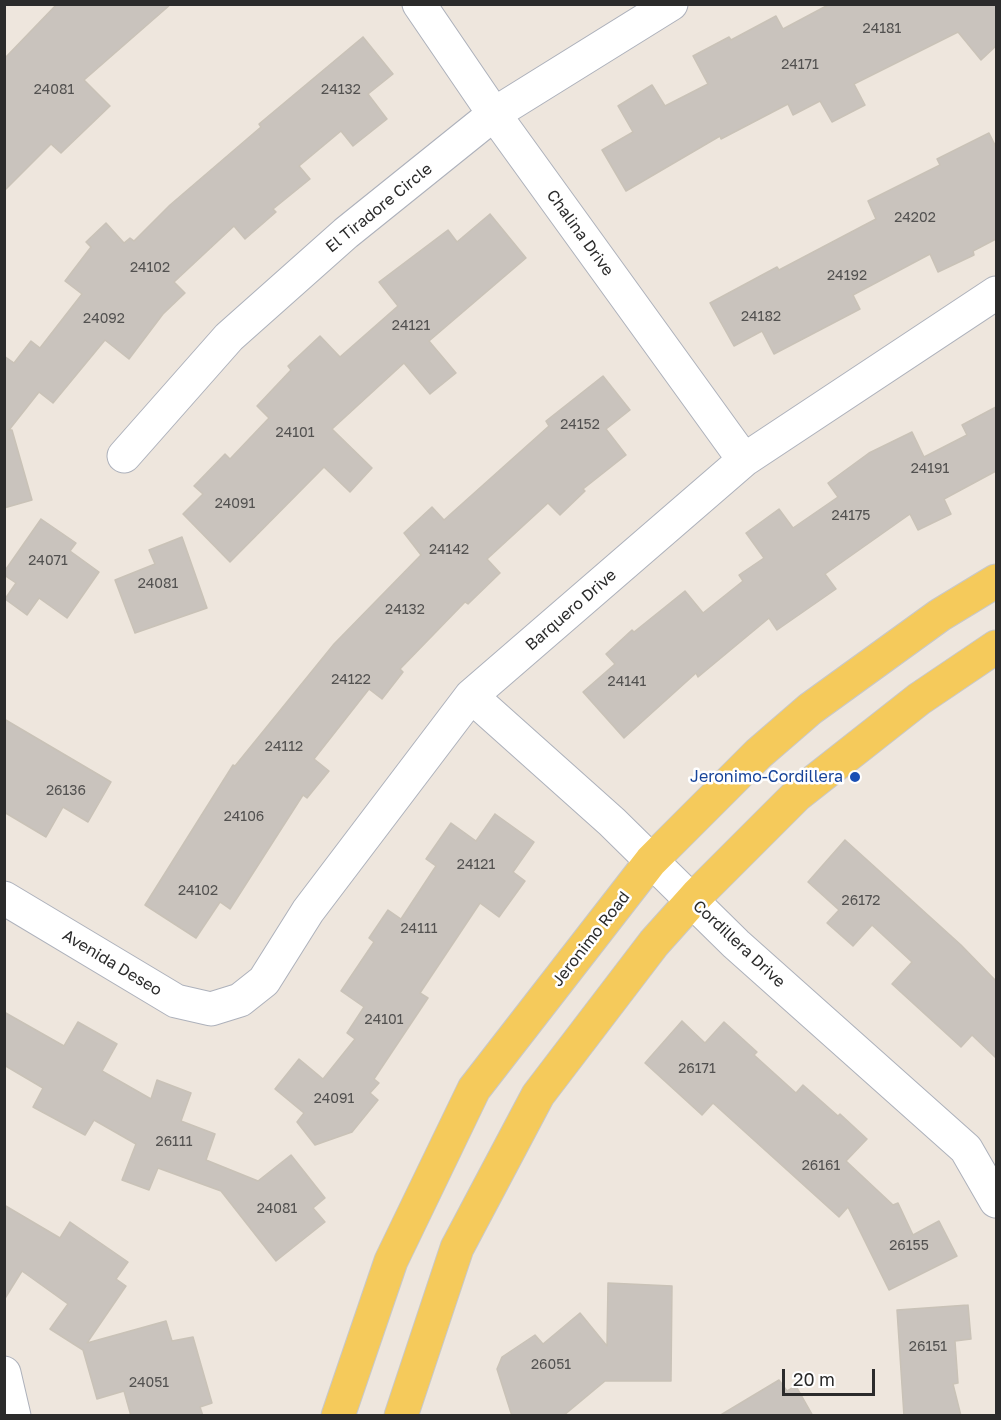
<!DOCTYPE html>
<html>
<head>
<meta charset="utf-8">
<style>
	body { margin:0 }
	#map { position:relative; width:1001px; height:1420px; overflow:hidden; background:#eee6dd; font-family:"Golos Text",sans-serif }
	canvas { display:block }
	.frame { position:absolute; inset:0; border:6px solid #2b2b2b; pointer-events:none }
	.scale { position:absolute; left:782px; top:1369px; width:93px; height:27px; box-sizing:border-box; border:3px solid #2b2b2b; border-top:0; padding-left:8px; font-size:18px; line-height:21px; white-space:nowrap; color:#2b2b2b; -webkit-text-stroke:4px #fff; paint-order:stroke }
</style>
</head>
<body>
<div id="map">
<canvas width="1001" height="1420"></canvas>
<div class="frame"></div>
<div class="scale">20 m</div>
</div>
<script>
const g = document.querySelector('canvas').getContext('2d');
g.lineJoin = 'round';
function fillPath(path, color) {
  g.fillStyle = color;
  g.fill(path, 'evenodd');
}
function poly(rows) {
  const path = new Path2D();
  for (const r of rows) {
    path.moveTo(r[0], r[1]);
    for (let i = 2; i < r.length; i += 2) path.lineTo(r[i], r[i + 1]);
  }
  return path;
}
function stroke(path, color, width, dash) {
  g.strokeStyle = color;
  g.lineWidth = width;
  g.lineCap = dash ? 'butt' : 'round';
  g.setLineDash(dash || []);
  g.stroke(path);
}
function write(font, color, halo, rows, align = 'center') {
  g.font = font + ' "Golos Text",sans-serif';
  g.lineWidth = 5;
  g.setLineDash([]);
  g.textBaseline = 'middle';
  g.strokeStyle = halo;
  g.fillStyle = color;
  for (const [text, x, y, turn = 0] of rows) {
    g.save();
    g.translate(x, y);
    g.rotate((+turn || 0) * Math.PI / 180);
    g.textAlign = isNaN(turn) ? turn : align;
    if (halo) g.strokeText(text, 0, 0);
    g.fillText(text, 0, 0);
    g.restore();
  }
}
const building = poly([
	[57,4,171,4,84,80,110,106,61,153,51,144,4,191,4,59,57,4],
	[830,4,996,4,996,46,981,60,958,32,854,84,865,105,832,122,820,101,793,115,788,104,721,139,720,136,626,191,602,150,633,132,618,106,652,85,665,106,708,84,693,56,729,37,731,40,776,16,783,29,830,4],
	[363,37,393,74,368,94,387,119,353,146,341,131,299,166,310,179,273,209,276,212,245,239,234,226,174,282,185,293,163,314,129,359,105,340,53,403,39,392,9,430,12,430,32,500,4,508,4,356,14,363,31,341,40,348,82,294,65,281,91,247,86,242,106,223,124,243,130,238,134,241,170,205,261,127,259,124,363,37],
	[989,133,996,147,996,239,973,251,974,255,938,272,930,254,853,295,860,309,774,354,762,331,734,346,710,303,777,267,779,270,876,219,868,201,940,165,937,159,989,133],
	[490,214,526,258,429,341,456,373,430,394,404,363,332,429,372,468,350,492,324,467,230,562,183,514,203,494,194,486,225,454,230,459,269,418,257,406,291,370,288,366,320,336,340,357,398,306,379,282,448,230,457,242,490,214],
	[603,376,630,410,606,429,626,455,583,489,585,491,560,515,548,503,487,559,500,573,468,604,465,602,400,669,403,672,382,699,369,689,314,759,329,771,307,798,303,795,230,909,220,902,196,938,145,905,233,765,235,766,334,644,421,555,404,533,432,507,444,520,549,426,546,421,603,376],
	[996,407,996,471,944,499,951,514,918,530,910,514,825,574,836,589,777,630,769,618,698,677,696,673,624,738,583,692,615,664,606,654,632,630,634,632,685,591,703,613,743,581,739,575,764,558,746,533,779,509,793,528,838,497,828,483,869,453,912,432,924,457,967,435,962,425,996,407],
	[41,519,76,543,70,551,99,572,67,618,39,598,27,615,5,599,16,583,4,575,4,572,41,519],
	[182,537,207,608,135,633,115,580,155,564,149,550,182,537],
	[4,719,111,782,88,822,63,807,46,837,4,812,4,719],
	[495,814,534,842,513,872,525,881,499,917,480,903,420,993,428,998,374,1079,379,1083,370,1093,378,1100,352,1132,315,1145,297,1122,304,1113,275,1089,299,1059,323,1079,355,1039,347,1033,364,1007,341,991,374,942,369,938,388,910,401,919,436,866,426,859,451,823,476,841,495,814],
	[845,840,961,945,996,981,996,1058,972,1035,961,1047,892,984,912,962,872,925,853,946,827,923,839,910,808,882,845,840],
	[4,1012,64,1046,78,1022,117,1044,102,1071,151,1099,157,1080,191,1093,181,1121,215,1134,206,1160,258,1181,291,1155,325,1198,313,1208,325,1222,276,1261,221,1191,158,1168,149,1190,122,1180,136,1144,94,1120,85,1135,33,1107,43,1088,4,1065,4,1012],
	[682,1021,705,1043,724,1022,757,1052,754,1055,796,1093,803,1085,838,1116,840,1114,867,1139,846,1161,893,1205,898,1203,913,1235,939,1221,957,1256,889,1290,848,1207,839,1217,713,1103,702,1115,645,1063,682,1021],
	[4,1205,60,1238,70,1222,128,1262,116,1279,126,1286,87,1343,166,1321,172,1341,193,1337,212,1403,200,1407,203,1416,131,1416,124,1391,97,1399,83,1350,50,1329,68,1304,22,1271,4,1300,4,1205],
	[608,1283,672,1286,671,1381,605,1381,563,1416,512,1416,497,1369,502,1357,535,1335,543,1344,580,1313,607,1346,608,1283],
	[968,1305,971,1339,955,1341,958,1383,953,1384,961,1416,904,1416,897,1310,968,1305],
	[779,1380,787,1391,796,1386,813,1416,719,1416,779,1380]
]);
fillPath(building, '#c9c3bd');
stroke(building, '#c9c2b7', 1.5);
const minor = poly([
	[419,4,494,114,744,460],
	[124,456,229,337,346,233,494,114,671,4],
	[471,696,612,822,736,944,966,1149,996,1201],
	[4,898,176,1001,211,1009,240,1000,264,981,308,911,471,696,744,460,996,293],
	[4,1373,14,1416]
]);
const major = poly([
	[338,1416,391,1261,474,1089,651,861,758,754,810,709,940,615,996,581],
	[401,1416,457,1248,538,1095,654,943,697,895,797,795,919,699,996,647]
]);
stroke(minor, '#adb1bb', 35);
stroke(major, '#c8c8c8', 35);
stroke(minor, '#fff', 33);
stroke(major, '#f5ca5b', 33);
for (const [x, y, r, color] of [
	[855,777,6,"#1a4fb4"]
]) {
  const dot = new Path2D();
  dot.arc(x, y, r, 0, 2 * Math.PI);
  g.fillStyle = color;
  g.fill(dot);
  stroke(dot, '#fff', 2);
}
write('14px', '#525150', null, [
	["24181",882,29],
	["24171",800,65],
	["24081",54,90],
	["24132",341,90],
	["24202",915,218],
	["24102",150,268],
	["24192",847,276],
	["24182",761,317],
	["24092",104,319],
	["24121",411,326],
	["24152",580,425],
	["24101",295,433],
	["24191",930,469],
	["24091",235,504],
	["24175",851,516],
	["24142",449,550],
	["24071",48,561],
	["24081",158,584],
	["24132",405,610],
	["24122",351,680],
	["24141",627,682],
	["24112",284,747],
	["26136",66,791],
	["24106",244,817],
	["24121",476,865],
	["24102",198,891],
	["26172",861,901],
	["24111",419,929],
	["24101",384,1020],
	["26171",697,1069],
	["24091",334,1099],
	["26111",174,1142],
	["26161",821,1166],
	["24081",277,1209],
	["26155",909,1246],
	["26151",928,1347],
	["26051",551,1365],
	["24051",149,1383]
]);
write('16px', '#2b2b2b', '#fff', [
	["El Tiradore Circle",379,208,-39],
	["Chalina Drive",580,233,54],
	["Barquero Drive",571,610,-41],
	["Jeronimo Road",591,939,-52],
	["Cordillera Drive",739,944,43],
	["Avenida Deseo",112,963,31]
]);
write('16px', '#164399', '#fff', [
	["Jeronimo-Cordillera",843,777]
], 'right');
</script>
</body>
</html>
